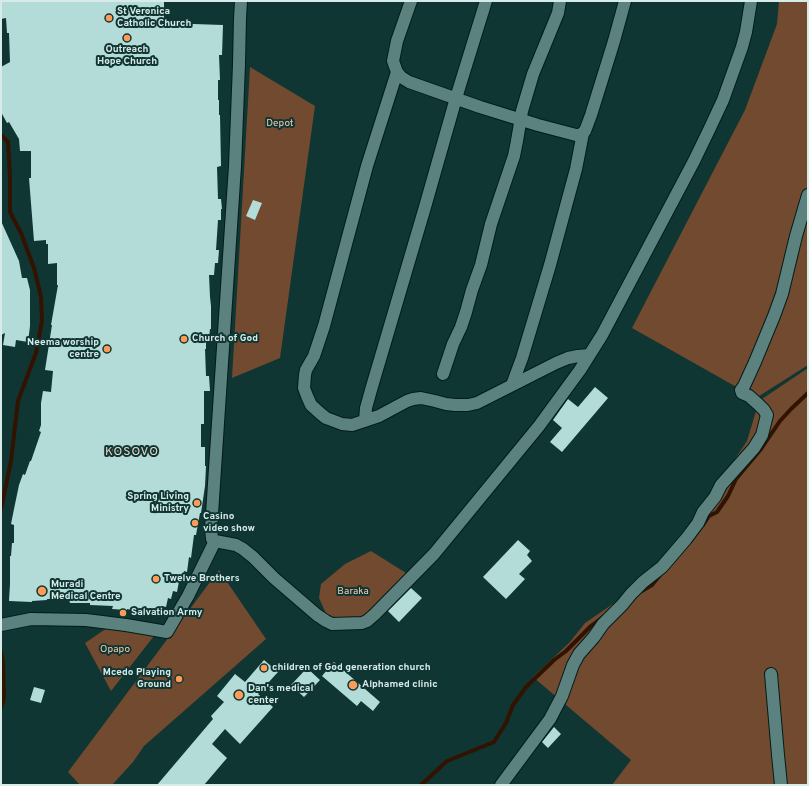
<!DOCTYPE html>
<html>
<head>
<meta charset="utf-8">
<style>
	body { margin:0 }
	#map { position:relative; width:809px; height:786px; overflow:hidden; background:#103633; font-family:Overpass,sans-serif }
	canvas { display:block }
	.frame { position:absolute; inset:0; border:2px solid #d7ebe9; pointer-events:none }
</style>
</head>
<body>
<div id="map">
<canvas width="809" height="786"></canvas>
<div class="frame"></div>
</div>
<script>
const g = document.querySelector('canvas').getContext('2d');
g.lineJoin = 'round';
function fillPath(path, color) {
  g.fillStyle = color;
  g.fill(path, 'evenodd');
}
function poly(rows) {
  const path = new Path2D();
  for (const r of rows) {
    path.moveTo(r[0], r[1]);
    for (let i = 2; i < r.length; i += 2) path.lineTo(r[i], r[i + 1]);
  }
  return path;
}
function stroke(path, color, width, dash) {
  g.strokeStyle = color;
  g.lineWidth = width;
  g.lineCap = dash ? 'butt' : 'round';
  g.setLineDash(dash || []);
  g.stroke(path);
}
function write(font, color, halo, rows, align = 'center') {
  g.font = font + ' Overpass,sans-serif';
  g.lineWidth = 4;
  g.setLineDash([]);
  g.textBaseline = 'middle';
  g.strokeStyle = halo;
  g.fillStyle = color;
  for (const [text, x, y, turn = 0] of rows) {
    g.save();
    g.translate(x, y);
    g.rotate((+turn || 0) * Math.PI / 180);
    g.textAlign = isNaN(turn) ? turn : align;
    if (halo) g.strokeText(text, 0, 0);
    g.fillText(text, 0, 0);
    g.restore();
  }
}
fillPath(poly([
	[779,1,808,1,808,365,756,398,632,328,745,110,777,24],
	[250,67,315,106,280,358,232,378],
	[808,368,808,785,612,785,631,760,533,677,570,642,585,623,648,580,676,547,747,441,759,401],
	[371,551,406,573,365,617,328,618,319,598,321,584,345,564],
	[219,570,266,639,144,746,133,762,112,785,80,785,68,772],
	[110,626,154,636,111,691,85,643]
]), '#714a2f');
stroke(poly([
	[1,135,8,142,10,177,10,212,21,233,34,268,41,297,42,321,36,353,18,401,11,461,1,509],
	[703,525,709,516,717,512,728,496,736,479,761,449,780,421,791,409,808,393],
	[640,592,652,585,660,575],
	[1,651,3,663,4,698,1,708],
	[421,785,447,761,494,742,506,723,513,705,526,687,554,660,566,651,591,626,603,617]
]), '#321200', 4);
fillPath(poly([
	[1,1,164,1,164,23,223,25,222,55,219,55,220,80,218,80,218,100,219,100,219,115,220,115,221,166,217,167,218,199,221,199,222,209,221,209,221,220,218,220,216,250,219,250,218,263,215,263,214,275,209,275,210,297,211,306,211,329,210,329,209,338,206,338,206,349,205,349,206,376,209,376,210,391,204,391,204,424,201,424,201,447,205,447,205,466,206,466,205,486,201,513,200,513,196,535,194,535,191,558,189,557,187,572,184,571,183,577,180,576,177,592,173,591,171,599,168,598,166,607,162,606,160,616,127,609,127,610,112,609,113,606,90,605,90,603,70,603,69,599,47,599,47,600,32,601,32,602,9,601,10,584,10,556,11,556,12,543,14,543,14,525,11,524,14,509,19,485,23,474,25,475,30,461,31,461,41,432,39,431,41,425,41,403,43,391,51,392,53,371,45,370,52,325,51,325,58,285,57,285,57,263,48,264,48,244,46,244,46,240,34,241,29,178,31,178,31,151,20,151,19,139,9,122,7,123,1,112,1,67,10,62,9,33,7,33,6,18,1,19],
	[253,200,262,203,255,220,246,216],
	[1,221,19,261,22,278,27,278,30,290,30,326,28,342,16,340,15,347,3,345,5,333,1,335],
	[595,387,608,398,562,452,550,442,562,428,553,420,568,399,578,407],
	[518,540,530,551,527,555,532,561,519,574,525,579,506,599,483,577],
	[411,588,422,598,399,622,388,611],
	[264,660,278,672,258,694,273,707,240,744,225,729,212,744,227,758,204,785,157,785,213,719,211,716,224,702,217,696,235,674,245,682],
	[334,662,380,702,373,711,361,701,357,706,322,676],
	[307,668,320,680,304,697,291,685],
	[34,687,45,690,41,703,30,700],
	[554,727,561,734,548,748,542,742]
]), '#b3dcd8');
const street = poly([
	[411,1,397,41,393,61,397,72,401,77,409,82,480,107,538,125,576,135,580,135,585,131,591,115,614,41,625,1],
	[397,72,367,166,324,326,314,356,306,370,305,375,304,388,307,396,311,405,321,414,326,418,342,424,352,425,379,416,407,401,413,399,421,398,435,401,446,404,455,405,468,405,477,403,556,363,568,358,578,356,589,355],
	[443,374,453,344,461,327,466,312,472,290,481,265,491,224,514,156,517,141,522,111,533,74,558,13,560,1],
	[512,385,522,358,550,265,576,169,583,133],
	[365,421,366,408,371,390,425,207,456,98,486,1],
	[215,541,236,545,243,549,253,557,274,578,317,615,326,621,332,624,362,623,367,621,375,614,434,554,539,426,580,370,602,335,694,161,709,130,723,100,742,47,746,32,751,1],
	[215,541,212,539,211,529,235,166,239,64,240,18,241,1],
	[1,625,31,619,86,620,126,625,167,632,188,596,215,541],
	[771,674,778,755,781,785],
	[501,785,550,719,562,696,573,665,579,654,594,637,603,624,622,605,631,594,643,582,662,567,686,539,698,523,703,512,715,497,721,485,754,448,762,435,767,415,764,410,758,404,749,396,742,393,741,390,744,386,755,362,774,316,782,294,796,236,808,195]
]);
stroke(street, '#011c1a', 14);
stroke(street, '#5b827e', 12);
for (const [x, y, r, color] of [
	[109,18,4,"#fd9c56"],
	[127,38,4,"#fd9c56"],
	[184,339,4,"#fd9c56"],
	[107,349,4,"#fd9c56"],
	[197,503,4,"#fd9c56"],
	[195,523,4,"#fd9c56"],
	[156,579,4,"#fd9c56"],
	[42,591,5,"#fd9c56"],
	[123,613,4,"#fd9c56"],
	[264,668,4,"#fd9c56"],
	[179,679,4,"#fd9c56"],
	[353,685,5,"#fd9c56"],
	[239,695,5,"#fd9c56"]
]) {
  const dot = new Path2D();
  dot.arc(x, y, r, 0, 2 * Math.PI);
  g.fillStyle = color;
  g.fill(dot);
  stroke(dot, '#103633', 1.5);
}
write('bold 10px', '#d7ebe9', '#103633', [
	["St Veronica",117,12],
	["Catholic Church",117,24],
	["Outreach",127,50,"center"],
	["Hope Church",127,62,"center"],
	["Church of God",192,339],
	["Neema worship",99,343,"right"],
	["centre",99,355,"right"],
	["Spring Living",189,497,"right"],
	["Ministry",189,509,"right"],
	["Casino",203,517],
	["video show",203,529],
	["Twelve Brothers",164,579],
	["Muradi",51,585],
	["Medical Centre",51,597],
	["Salvation Army",131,613],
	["children of God generation church",272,668],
	["Mcedo Playing",171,673,"right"],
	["Ground",171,685,"right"],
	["Alphamed clinic",362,685],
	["Dan's medical",248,689],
	["center",248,701]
], 'left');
write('10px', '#f8cbad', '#103633', [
	["Depot",280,124],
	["Baraka",353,592],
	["Opapo",115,650]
]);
g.letterSpacing = '1px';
write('12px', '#f5d8c6', '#103633', [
	["KOSOVO",132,453]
]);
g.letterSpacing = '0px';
</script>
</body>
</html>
